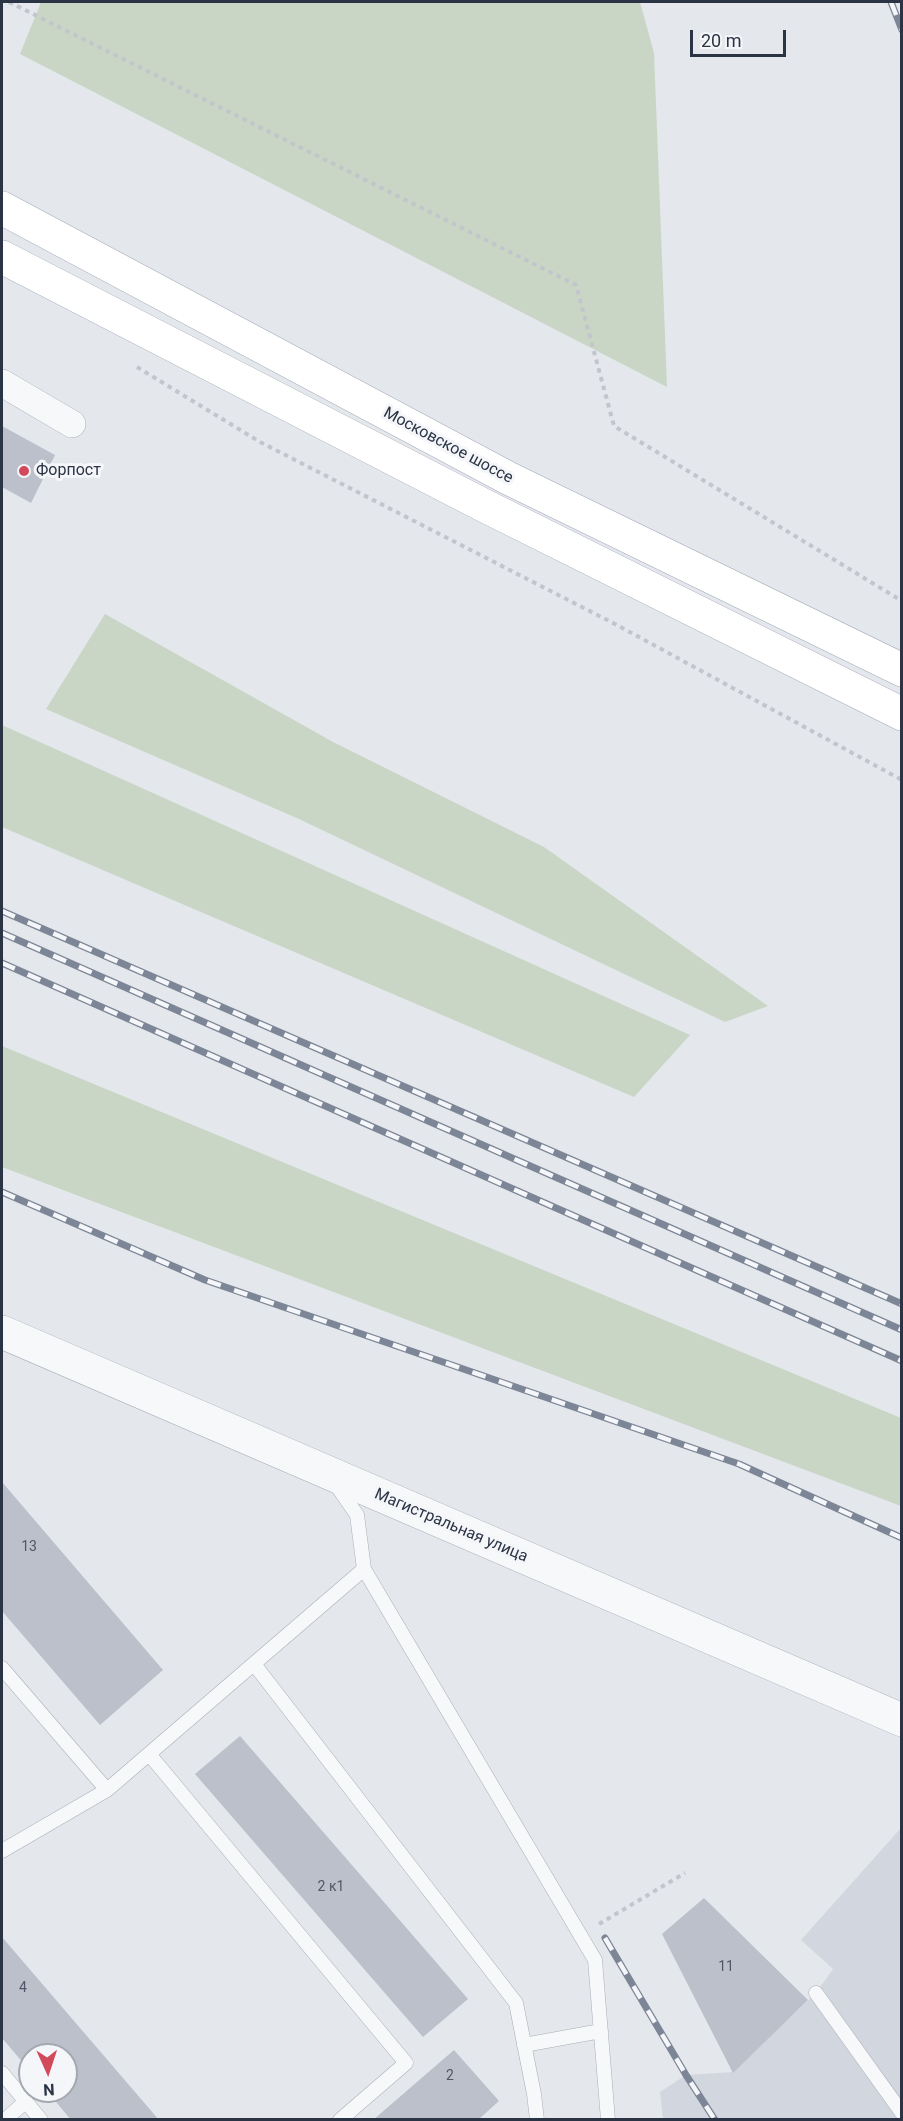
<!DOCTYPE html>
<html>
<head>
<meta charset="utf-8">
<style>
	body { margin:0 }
	#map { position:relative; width:903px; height:2121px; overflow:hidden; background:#e4e7ec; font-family:Roboto,sans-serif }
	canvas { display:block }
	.frame { position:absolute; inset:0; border:3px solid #2b3445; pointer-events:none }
	.north { position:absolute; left:18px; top:2043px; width:60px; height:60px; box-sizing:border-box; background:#f4f6f9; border:2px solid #a4a8b1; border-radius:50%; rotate:177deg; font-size:16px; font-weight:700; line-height:24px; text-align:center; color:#2b3445 }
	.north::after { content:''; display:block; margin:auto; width:21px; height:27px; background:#d1495b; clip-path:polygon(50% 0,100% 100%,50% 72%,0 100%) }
	.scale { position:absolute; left:690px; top:30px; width:96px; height:27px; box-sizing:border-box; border:3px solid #2b3445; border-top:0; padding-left:8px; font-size:18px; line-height:21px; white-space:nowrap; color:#2b3445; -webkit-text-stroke:4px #f4f6f9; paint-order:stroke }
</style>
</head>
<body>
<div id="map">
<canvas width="903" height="2121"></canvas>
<div class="frame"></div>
<div class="north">N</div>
<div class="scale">20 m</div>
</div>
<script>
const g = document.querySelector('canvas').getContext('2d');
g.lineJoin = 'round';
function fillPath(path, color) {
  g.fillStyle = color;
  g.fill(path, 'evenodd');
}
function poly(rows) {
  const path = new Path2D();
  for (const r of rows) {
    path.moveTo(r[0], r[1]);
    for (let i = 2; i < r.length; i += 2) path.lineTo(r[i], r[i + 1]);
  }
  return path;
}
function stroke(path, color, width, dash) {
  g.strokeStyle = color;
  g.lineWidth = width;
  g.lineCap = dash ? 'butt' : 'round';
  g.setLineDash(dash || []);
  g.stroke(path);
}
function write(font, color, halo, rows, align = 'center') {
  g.font = font + ' Roboto,sans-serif';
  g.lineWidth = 6;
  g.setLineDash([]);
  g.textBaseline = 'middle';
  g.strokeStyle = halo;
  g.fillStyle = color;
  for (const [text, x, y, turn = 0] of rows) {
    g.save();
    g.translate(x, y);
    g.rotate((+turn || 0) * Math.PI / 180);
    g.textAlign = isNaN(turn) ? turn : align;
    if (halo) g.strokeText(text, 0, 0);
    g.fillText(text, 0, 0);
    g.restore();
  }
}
fillPath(poly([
	[901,1828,901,2119,663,2119,660,2092,686,2075,733,2072,816,1993,833,1969,801,1940]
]), '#d2d6de');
fillPath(poly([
	[41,2,640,2,654,53,667,387,20,54],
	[105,614,333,742,544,847,768,1006,725,1022,299,819,46,709],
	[2,725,690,1035,634,1097,2,827],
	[2,1046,901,1418,901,1506,2,1167]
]), '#c9d6c5');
fillPath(poly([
	[2,426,55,455,31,503,2,487],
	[2,1482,163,1670,100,1725,2,1611],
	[240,1736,468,1999,423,2037,195,1774],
	[704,1898,808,2000,733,2073,662,1934],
	[2,1937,159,2120,71,2120,47,2091,66,2091,66,2055,30,2055,30,2071,2,2038],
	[454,2050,499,2101,478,2120,373,2120]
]), '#bbc0ca');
const service = poly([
	[364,1569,595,1960,608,2120],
	[254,1664,516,2003,534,2094,537,2120],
	[2,1668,107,1790,364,1569,357,1515,335,1483],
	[149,1754,406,2063,340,2120],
	[2,1851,107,1790],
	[816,1993,902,2113],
	[524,2045,601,2031],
	[2,2073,41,2120],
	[5,2120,26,2101]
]);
const minor = poly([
	[2,383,72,424]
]);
const tertiary = poly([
	[2,1332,902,1720]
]);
const primary = poly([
	[2,208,508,478,902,670],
	[2,257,485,506,902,714]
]);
stroke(service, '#a9aeb7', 15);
stroke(minor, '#a9aeb7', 28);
stroke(tertiary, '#a9aeb7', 34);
stroke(primary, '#a3abb8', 34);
stroke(poly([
	[9,2,576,285,614,426,902,601],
	[137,367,260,442,615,624,902,780],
	[599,1924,685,1873]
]), '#c2c5cb', 4, [4.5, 4.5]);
stroke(service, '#f7f8fa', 14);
stroke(minor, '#f7f8fa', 27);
stroke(tertiary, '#f7f8fa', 33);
stroke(primary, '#fff', 33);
const rail = poly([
	[891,2,902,30],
	[2,911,902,1304],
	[2,933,902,1330],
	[2,963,902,1361],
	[2,1192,205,1280,739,1464,902,1538],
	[605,1938,686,2075,715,2120]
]);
stroke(rail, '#7d8696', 7);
stroke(rail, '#f4f6f9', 4.5, [14]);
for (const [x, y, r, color] of [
	[24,471,6,"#d1495b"]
]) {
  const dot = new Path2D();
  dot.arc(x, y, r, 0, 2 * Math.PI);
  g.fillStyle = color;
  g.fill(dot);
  stroke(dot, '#f4f6f9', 2);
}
write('14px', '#4f5766', null, [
	["13",29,1547],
	["2 к1",331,1887],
	["11",726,1967],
	["4",23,1988],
	["2",450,2076]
]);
write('16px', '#2b3445', '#f4f6f9', [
	["Московское шоссе",448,446,28],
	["Магистральная улица",451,1526,23]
]);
write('16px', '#2b3445', '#f4f6f9', [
	["Форпост",36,471]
], 'left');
</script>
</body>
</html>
